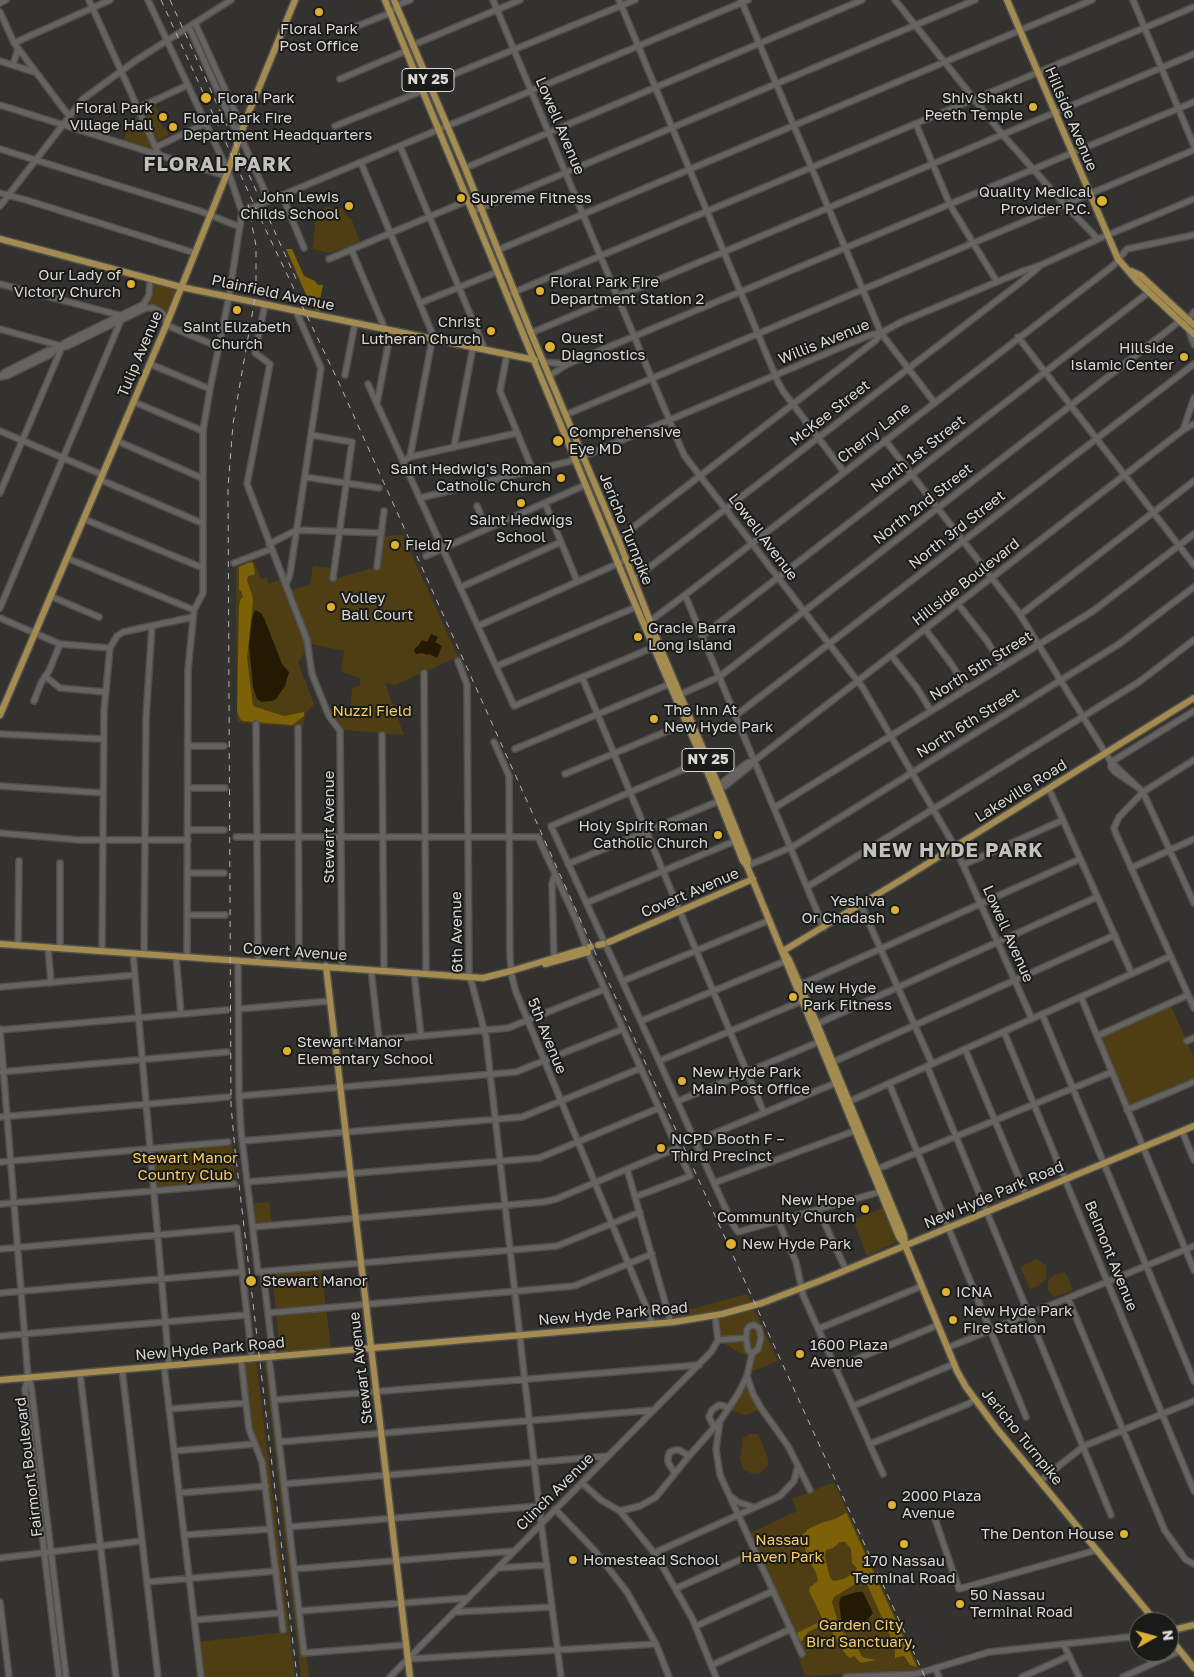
<!DOCTYPE html>
<html>
<head>
<meta charset="utf-8">
<style>
	body { margin:0 }
	#map { position:relative; width:1194px; height:1677px; overflow:hidden; background:#33322e; font-family:"Golos Text",sans-serif }
	canvas { display:block }
	.north { position:absolute; left:1129px; top:1612px; width:50px; height:50px; box-sizing:border-box; background:#1a1a18; border:1px solid #666664; border-radius:50%; rotate:83deg; font-size:14px; font-weight:700; line-height:20px; text-align:center; color:#d9d8d6 }
	.north::after { content:''; display:block; margin:auto; width:18px; height:22px; background:#deb133; clip-path:polygon(50% 0,100% 100%,50% 72%,0 100%) }
</style>
</head>
<body>
<div id="map">
<canvas width="1194" height="1677"></canvas>
<div class="north">N</div>
</div>
<script>
const g = document.querySelector('canvas').getContext('2d');
g.lineJoin = 'round';
function fillPath(path, color) {
  g.fillStyle = color;
  g.fill(path, 'evenodd');
}
function poly(rows) {
  const path = new Path2D();
  for (const r of rows) {
    path.moveTo(r[0], r[1]);
    for (let i = 2; i < r.length; i += 2) path.lineTo(r[i], r[i + 1]);
  }
  return path;
}
function stroke(path, color, width, dash) {
  g.strokeStyle = color;
  g.lineWidth = width;
  g.lineCap = dash ? 'butt' : 'round';
  g.setLineDash(dash || []);
  g.stroke(path);
}
function write(font, color, halo, rows, align = 'center') {
  g.font = font + ' "Golos Text",sans-serif';
  g.lineWidth = 4;
  g.setLineDash([]);
  g.textBaseline = 'middle';
  g.strokeStyle = halo;
  g.fillStyle = color;
  for (const [text, x, y, turn = 0] of rows) {
    g.save();
    g.translate(x, y);
    g.rotate((+turn || 0) * Math.PI / 180);
    g.textAlign = isNaN(turn) ? turn : align;
    if (halo) g.strokeText(text, 0, 0);
    g.fillText(text, 0, 0);
    g.restore();
  }
}
fillPath(poly([
	[155,104,159,113,157,114,163,128,165,127,169,135,157,141,143,109],
	[139,112,158,154,122,143,128,129],
	[326,207,342,208,347,216,351,218,360,242,329,253,312,249,317,213],
	[154,283,175,289,176,293,168,313,166,314,158,308,149,305,152,286],
	[403,535,458,657,395,685,385,683,404,735,343,730,329,712,346,713,346,715,350,715,352,688,360,685,360,678,341,672,344,651,311,644,298,662,314,704,306,713,303,727,243,723,237,721,236,567,253,560,261,579,266,577,269,584,282,579,290,590,310,585,313,566,331,568,330,580,377,567,382,536],
	[1170,1004,1194,1057,1194,1079,1128,1107,1099,1037],
	[232,1143,235,1182,154,1189,151,1150],
	[269,1202,272,1224,251,1226,248,1204],
	[883,1208,896,1242,867,1256,853,1220],
	[1037,1259,1046,1265,1046,1279,1038,1286,1030,1289,1020,1267],
	[321,1267,331,1349,280,1352,272,1272],
	[1062,1273,1066,1273,1073,1291,1053,1297,1048,1290,1048,1280,1054,1275],
	[747,1294,778,1361,746,1374,750,1357,736,1351,722,1342,720,1342,715,1317,671,1324,667,1311,692,1309],
	[264,1358,269,1358,309,1677,301,1677],
	[256,1359,295,1677,202,1677,198,1642,284,1632,262,1458,250,1431,241,1360],
	[747,1378,760,1409,746,1415,729,1410],
	[29,1383,48,1547,47,1548,46,1547,27,1384],
	[750,1434,757,1434,759,1436,768,1459,768,1466,760,1473,754,1474,748,1472,744,1470,740,1459,743,1438],
	[834,1482,918,1666,921,1671,913,1670,805,1676,799,1659,806,1655,748,1534,797,1511,792,1499]
]), '#4f3e13');
fillPath(poly([
	[286,249,292,249,304,276,315,281,318,285,323,285,319,304,320,313,311,306],
	[251,562,253,563,255,574,248,576,247,581,252,594,253,602,247,658,253,706,284,716,304,712,304,716,292,725,244,721,241,720,237,712,239,607,240,600,243,597,241,591,239,590,239,567],
	[846,1513,847,1514,917,1667,910,1665,904,1656,895,1658,895,1647,867,1584,863,1582,857,1583,834,1597,832,1602,840,1629,857,1646,862,1657,876,1660,861,1663,854,1656,851,1658,847,1656,837,1641,830,1628,825,1624,808,1632,800,1643,797,1633,823,1620,809,1591,810,1587,818,1581,816,1573,807,1557,804,1543,800,1541,791,1543,789,1540,805,1533,808,1529,821,1523,835,1519],
	[840,1542,845,1542,851,1549,852,1563,857,1568,855,1572,844,1579,834,1581,830,1578,825,1557,826,1550,833,1548]
]), '#7d6107');
fillPath(poly([
	[255,610,261,613,264,618,282,664,289,672,285,686,276,699,272,701,261,702,257,699,253,687,249,645,252,619],
	[431,634,438,637,435,642,442,646,437,658,429,654,427,655,422,653,416,654,414,650,415,648,418,646,422,640,427,642],
	[856,1592,863,1592,873,1613,865,1623,855,1627,845,1627,841,1618,839,1603,841,1597]
]), '#241a03');
const minor = poly([
	[89,0,159,155],
	[148,0,228,171,242,212,229,297,210,389,203,431,203,593,194,610,188,670,187,957],
	[493,0,684,455,863,688,955,847,1032,1019],
	[619,0,778,382,783,391,844,472],
	[741,0,881,333,934,402],
	[895,0,1002,134,1065,205,1098,239],
	[1133,0,1194,146],
	[0,3,6,0],
	[0,12,14,43,69,116],
	[195,23,240,123,240,132],
	[189,27,236,131,240,135,269,201],
	[345,31,390,13,400,4,410,0],
	[14,43,110,0],
	[413,45,520,0],
	[0,61,34,72],
	[13,65,18,49],
	[340,79,406,51],
	[430,84,635,0],
	[0,105,226,176],
	[138,108,188,85],
	[916,124,950,205,997,282],
	[335,126,422,91],
	[400,146,485,350],
	[156,147,206,123],
	[0,149,200,211,240,227],
	[361,163,433,335,410,457,403,461],
	[465,168,862,0],
	[0,193,26,200,195,253],
	[282,195,304,248],
	[0,206,83,99,135,61,231,0],
	[242,212,748,0],
	[472,212,975,0],
	[351,249,385,329],
	[498,250,1092,0],
	[329,259,476,197],
	[0,284,119,315,121,320,0,608],
	[512,293,1194,7],
	[420,303,497,272],
	[265,304,255,353,270,364,247,484,307,640,312,674,329,716,340,731,342,968],
	[1186,323,1194,312],
	[0,329,61,346],
	[1189,331,1194,345],
	[531,333,1194,54],
	[1018,337,1194,565],
	[507,354,500,391,533,471],
	[543,362,568,364,1194,102],
	[150,364,210,389],
	[345,375,355,323],
	[549,376,566,365],
	[0,377,5,372,47,351,68,346,146,308,154,308,162,313,165,316,166,325,219,347],
	[0,377,7,376,48,356,66,342,144,304,149,295,150,279],
	[368,384,514,706,654,647],
	[134,402,203,431],
	[377,403,391,330],
	[565,415,1194,150],
	[1183,430,1194,398],
	[0,431,103,475],
	[311,435,352,442,333,578],
	[885,440,1019,613,1111,762,1194,711],
	[117,441,202,478],
	[454,447,473,347],
	[410,457,517,433],
	[305,477,379,488],
	[101,480,202,523],
	[0,493,62,347],
	[420,498,575,460,870,335,881,333,901,322,1023,271,1041,265,1098,239,1194,199],
	[545,503,577,581],
	[477,506,487,529],
	[84,519,203,568],
	[618,539,875,341,881,333],
	[269,544,297,530,381,533],
	[426,556,585,485],
	[67,558,194,610],
	[234,563,271,549],
	[377,567,384,511],
	[633,580,1021,282,1039,267],
	[286,585,290,574,321,368,296,311],
	[461,587,561,542],
	[685,595,824,928],
	[50,596,99,617],
	[958,604,987,641,1003,667],
	[1020,615,1194,481],
	[0,618,60,644,110,648],
	[643,624,650,621,685,595,1114,265,1127,249,1194,235],
	[478,626,626,560],
	[925,629,952,665,967,689],
	[702,636,1149,292],
	[891,655,917,688,931,711],
	[458,661,467,685,469,977,472,984,486,1037,539,1506,561,1677],
	[497,666,636,607],
	[424,673,426,974],
	[45,676,60,688,106,692],
	[582,677,764,1113],
	[679,695,719,677,1180,321],
	[34,701,41,683,49,671,60,644],
	[735,716,1194,364],
	[256,724,258,961],
	[298,728,299,965],
	[0,734,103,739],
	[382,735,384,971],
	[494,742,509,776,510,957,512,977,516,992,650,1316,652,1324],
	[188,746,224,746],
	[515,749,672,683],
	[1194,760,1143,792,1119,817,1114,828,1116,834,1194,1008],
	[703,761,551,826,659,1061,732,1223,738,1232,883,1191],
	[754,761,749,767,725,786,719,787,723,782,747,763,754,761,1183,430,1194,424],
	[565,774,689,722],
	[0,786,103,793],
	[1137,787,1115,772,1111,767,1111,762,1143,792,1194,903],
	[188,788,225,788],
	[1049,789,1132,974],
	[774,808,1093,611,1194,534],
	[188,830,224,830],
	[0,833,79,840,188,840],
	[236,837,538,837,577,922,590,957,690,1176,635,1197],
	[568,864,719,801],
	[963,865,1063,820],
	[747,866,794,846,1119,644,1194,587],
	[1131,868,1194,839],
	[188,873,224,873],
	[807,887,1139,682,1194,640],
	[586,903,735,841],
	[861,905,932,1064],
	[187,915,225,915],
	[18,945,19,861],
	[48,947,51,983],
	[60,948,60,863],
	[102,951,104,711,110,648,117,636,123,632,193,617],
	[133,953,169,1365],
	[144,954,146,718,152,626],
	[176,956,181,1014],
	[554,957,552,884,555,874],
	[238,960,239,1096,241,1131,258,1272,557,1246,640,1212],
	[371,970,379,1039],
	[414,973,421,1036],
	[623,981,770,920],
	[800,985,1080,859],
	[0,987,135,975],
	[1081,997,1194,1270],
	[239,1009,330,1001],
	[1042,1014,1194,1381],
	[641,1021,788,960],
	[817,1024,1097,897],
	[0,1029,28,1377,31,1385,66,1677],
	[0,1030,227,1010],
	[1004,1032,1194,1491],
	[1097,1036,1188,995],
	[1187,1041,1194,1038],
	[335,1044,508,1028,605,989],
	[965,1049,1026,1195],
	[659,1061,802,1001],
	[833,1062,1115,935],
	[927,1066,1111,1515],
	[1,1072,227,1052],
	[889,1083,1026,1417],
	[239,1096,516,1072,623,1029],
	[678,1101,821,1041],
	[848,1102,1171,956],
	[1127,1110,1194,1082],
	[0,1117,228,1097],
	[1182,1131,1194,1160],
	[242,1141,522,1117,641,1068],
	[696,1141,838,1082],
	[0,1162,228,1142],
	[627,1169,671,1323],
	[875,1170,1112,1072],
	[247,1182,539,1158,659,1108],
	[714,1183,857,1130],
	[0,1204,234,1184],
	[818,1209,846,1270],
	[778,1220,796,1262,803,1295,883,1474],
	[253,1227,543,1202,556,1199,677,1148],
	[0,1249,237,1228,252,1358],
	[263,1272,273,1356],
	[0,1293,241,1272],
	[1068,1298,1165,1531,1186,1560,1194,1564],
	[268,1313,574,1286,652,1254],
	[754,1325,759,1328,761,1338,758,1349,752,1354,748,1350,746,1338,747,1329,750,1326,754,1325],
	[818,1329,922,1286],
	[0,1336,246,1315],
	[718,1340,746,1338],
	[947,1348,1194,1246],
	[752,1354,747,1376,753,1394,761,1408,788,1446,810,1490],
	[269,1357,304,1653,406,1645],
	[241,1359,249,1429,262,1462,283,1630],
	[164,1366,201,1677],
	[835,1368,938,1325],
	[122,1369,158,1677],
	[80,1373,116,1677],
	[28,1377,25,1389,59,1677],
	[274,1400,699,1365],
	[853,1406,954,1364],
	[169,1409,246,1403],
	[720,1421,716,1449,720,1475,802,1654],
	[714,1427,709,1417,712,1410,719,1405,724,1406,729,1408],
	[279,1442,654,1410],
	[870,1444,968,1404,975,1399],
	[174,1451,255,1444],
	[674,1472,668,1462,668,1457,670,1452,675,1450,679,1450,689,1456],
	[1040,1481,1084,1446,1194,1401],
	[582,1483,601,1500,620,1511,656,1555,692,1618,716,1677],
	[284,1484,608,1456],
	[179,1493,266,1486],
	[730,1496,738,1502,753,1507],
	[555,1509,595,1551,627,1592,656,1644,669,1677],
	[620,1511,640,1506,656,1497,689,1456,720,1421,738,1394,747,1376],
	[934,1516,959,1589,1097,1550],
	[289,1527,539,1506],
	[184,1535,271,1529],
	[654,1553,780,1496,794,1481,798,1466],
	[0,1558,142,1541],
	[498,1568,547,1565],
	[294,1569,514,1551],
	[147,1582,276,1571],
	[677,1588,755,1553],
	[0,1602,9,1677],
	[299,1611,468,1598],
	[455,1612,552,1607],
	[194,1620,281,1613],
	[696,1626,773,1591],
	[1064,1645,1079,1677],
	[408,1659,656,1644],
	[712,1665,791,1629],
	[935,1668,939,1677],
	[390,1677,711,1352,718,1340,715,1315],
	[846,1677,916,1674,989,1652,1139,1636],
	[1022,1677,1069,1656],
	[1123,1677,1180,1651]
]);
const major = poly([
	[385,0,629,590,703,761,743,861,747,866,899,1237,905,1245,957,1371,966,1387,997,1429,1156,1622],
	[394,0,465,168,531,333,618,539,662,652,719,787,748,860,747,866],
	[1007,0,1118,259,1137,281,1194,334],
	[0,239,181,287,535,360],
	[1131,271,1140,275,1194,325],
	[0,715,165,328,228,171,246,119,295,0],
	[609,942,753,879],
	[0,944,483,978,511,971,584,949],
	[598,945,603,944],
	[590,947,591,947],
	[783,951,906,877,1194,698],
	[785,954,789,960,817,1024,904,1235,905,1244],
	[545,964,588,952],
	[326,966,410,1677],
	[0,1380,674,1322,722,1314,762,1303,822,1280,1194,1126],
	[1169,1631,1194,1625],
	[1169,1637,1194,1668]
]);
stroke(minor, '#504f4c', 8);
stroke(major, '#504f4c', 9);
stroke(minor, '#666460', 5);
stroke(major, '#a48c50', 6);
stroke(poly([
	[161,0,263,224,339,383,589,939,925,1677],
	[170,0,297,281],
	[248,204,256,246,256,292,233,424,228,488,231,1105,235,1150,297,1677]
]), '#b6b5b3', 1, [6, 6]);
for (const [x, y, r, color] of [
	[319,12,5,"#deb133"],
	[206,98,6,"#deb133"],
	[1033,107,5,"#deb133"],
	[163,117,5,"#deb133"],
	[173,127,5,"#deb133"],
	[461,198,5,"#deb133"],
	[1102,201,6,"#deb133"],
	[349,206,5,"#deb133"],
	[131,284,5,"#deb133"],
	[540,291,5,"#deb133"],
	[237,310,5,"#deb133"],
	[491,331,5,"#deb133"],
	[550,347,6,"#deb133"],
	[1184,357,5,"#deb133"],
	[558,441,6,"#deb133"],
	[561,478,5,"#deb133"],
	[521,503,5,"#deb133"],
	[395,545,5,"#deb133"],
	[331,607,5,"#deb133"],
	[638,637,5,"#deb133"],
	[654,719,5,"#deb133"],
	[718,835,5,"#deb133"],
	[895,910,5,"#deb133"],
	[793,997,5,"#deb133"],
	[287,1051,5,"#deb133"],
	[682,1081,5,"#deb133"],
	[661,1148,5,"#deb133"],
	[865,1209,5,"#deb133"],
	[731,1244,6,"#deb133"],
	[251,1281,6,"#deb133"],
	[946,1292,5,"#deb133"],
	[953,1320,5,"#deb133"],
	[800,1354,5,"#deb133"],
	[892,1505,5,"#deb133"],
	[1124,1534,5,"#deb133"],
	[904,1544,5,"#deb133"],
	[573,1560,5,"#deb133"],
	[960,1604,5,"#deb133"]
]) {
  const dot = new Path2D();
  dot.arc(x, y, r, 0, 2 * Math.PI);
  g.fillStyle = color;
  g.fill(dot);
  stroke(dot, '#1a1a18', 2);
}
for (const [x, y, w] of [
	[428,80,52],
	[708,760,52]
]) {
  const box = new Path2D();
  box.roundRect(x - w / 2, y - 11.5, w, 23, 4);
  g.fillStyle = '#1a1a18';
  g.fill(box);
  stroke(box, '#d9d8d6', 1);
}
write('bold 14px', '#d9d8d6', null, [
	["NY 25",428,80],
	["NY 25",708,760]
]);
write('15px', '#d9d8d6', '#1a1a18', [
	["Floral Park",319,29,"center"],
	["Post Office",319,46,"center"],
	["Floral Park",217,98],
	["Shiv Shakti",1023,98,"right"],
	["Peeth Temple",1023,115,"right"],
	["Floral Park",153,108,"right"],
	["Village Hall",153,125,"right"],
	["Floral Park Fire",183,118],
	["Department Headquarters",183,135],
	["Quality Medical",1091,192,"right"],
	["Provider P.C.",1091,209,"right"],
	["John Lewis",339,197,"right"],
	["Childs School",339,214,"right"],
	["Supreme Fitness",471,198],
	["Our Lady of",121,275,"right"],
	["Victory Church",121,292,"right"],
	["Floral Park Fire",550,282],
	["Department Station 2",550,299],
	["Christ",481,322,"right"],
	["Lutheran Church",481,339,"right"],
	["Saint Elizabeth",237,327,"center"],
	["Church",237,344,"center"],
	["Quest",561,338],
	["Diagnostics",561,355],
	["Hillside",1174,348,"right"],
	["Islamic Center",1174,365,"right"],
	["Comprehensive",569,432],
	["Eye MD",569,449],
	["Saint Hedwig's Roman",551,469,"right"],
	["Catholic Church",551,486,"right"],
	["Saint Hedwigs",521,520,"center"],
	["School",521,537,"center"],
	["Field 7",405,545],
	["Volley",341,598],
	["Ball Court",341,615],
	["Gracie Barra",648,628],
	["Long Island",648,645],
	["The Inn At",664,710],
	["New Hyde Park",664,727],
	["Holy Spirit Roman",708,826,"right"],
	["Catholic Church",708,843,"right"],
	["Yeshiva",885,901,"right"],
	["Or Chadash",885,918,"right"],
	["New Hyde",803,988],
	["Park Fitness",803,1005],
	["Stewart Manor",297,1042],
	["Elementary School",297,1059],
	["New Hyde Park",692,1072],
	["Main Post Office",692,1089],
	["NCPD Booth F –",671,1139],
	["Third Precinct",671,1156],
	["New Hope",855,1200,"right"],
	["Community Church",855,1217,"right"],
	["New Hyde Park",742,1244],
	["Stewart Manor",262,1281],
	["ICNA",956,1292],
	["New Hyde Park",963,1311],
	["Fire Station",963,1328],
	["1600 Plaza",810,1345],
	["Avenue",810,1362],
	["2000 Plaza",902,1496],
	["Avenue",902,1513],
	["The Denton House",1114,1534,"right"],
	["Homestead School",583,1560],
	["170 Nassau",904,1561,"center"],
	["Terminal Road",904,1578,"center"],
	["50 Nassau",970,1595],
	["Terminal Road",970,1612]
], 'left');
write('15px', '#d9d8d6', '#1a1a18', [
	["Hillside Avenue",1071,119,67],
	["Lowell Avenue",560,126,67],
	["Plainfield Avenue",273,293,12],
	["Willis Avenue",824,342,-22],
	["Tulip Avenue",140,354,-67],
	["McKee Street",830,413,-38],
	["Cherry Lane",874,433,-38],
	["North 1st Street",918,454,-38],
	["North 2nd Street",923,504,-38],
	["Jericho Turnpike",626,529,68],
	["North 3rd Street",957,530,-38],
	["Lowell Avenue",763,537,53],
	["Hillside Boulevard",966,582,-38],
	["North 5th Street",981,666,-32],
	["North 6th Street",968,723,-32],
	["Lakeville Road",1021,791,-32],
	["Stewart Avenue",329,827,-90],
	["Covert Avenue",690,893,-23],
	["6th Avenue",457,932,-91],
	["Lowell Avenue",1008,934,66],
	["Covert Avenue",295,952,4],
	["5th Avenue",547,1036,68],
	["New Hyde Park Road",994,1195,-23],
	["Belmont Avenue",1111,1256,68],
	["New Hyde Park Road",613,1314,-5],
	["New Hyde Park Road",210,1349,-5],
	["Stewart Avenue",361,1368,-97],
	["Jericho Turnpike",1022,1437,51],
	["Fairmont Boulevard",29,1467,-97],
	["Clinch Avenue",555,1492,-45]
]);
write('15px', '#f6cd64', '#1a1a18', [
	["Nuzzi Field",372,711],
	["Stewart Manor",185,1158],
	["Country Club",185,1175],
	["Nassau",782,1540],
	["Haven Park",782,1557],
	["Garden City",861,1625],
	["Bird Sanctuary,",861,1642]
]);
g.letterSpacing = '1px';
write('bold 20px', '#c3c1bd', '#1a1a18', [
	["FLORAL PARK",218,165],
	["NEW HYDE PARK",953,851]
]);
g.letterSpacing = '0px';
</script>
</body>
</html>
